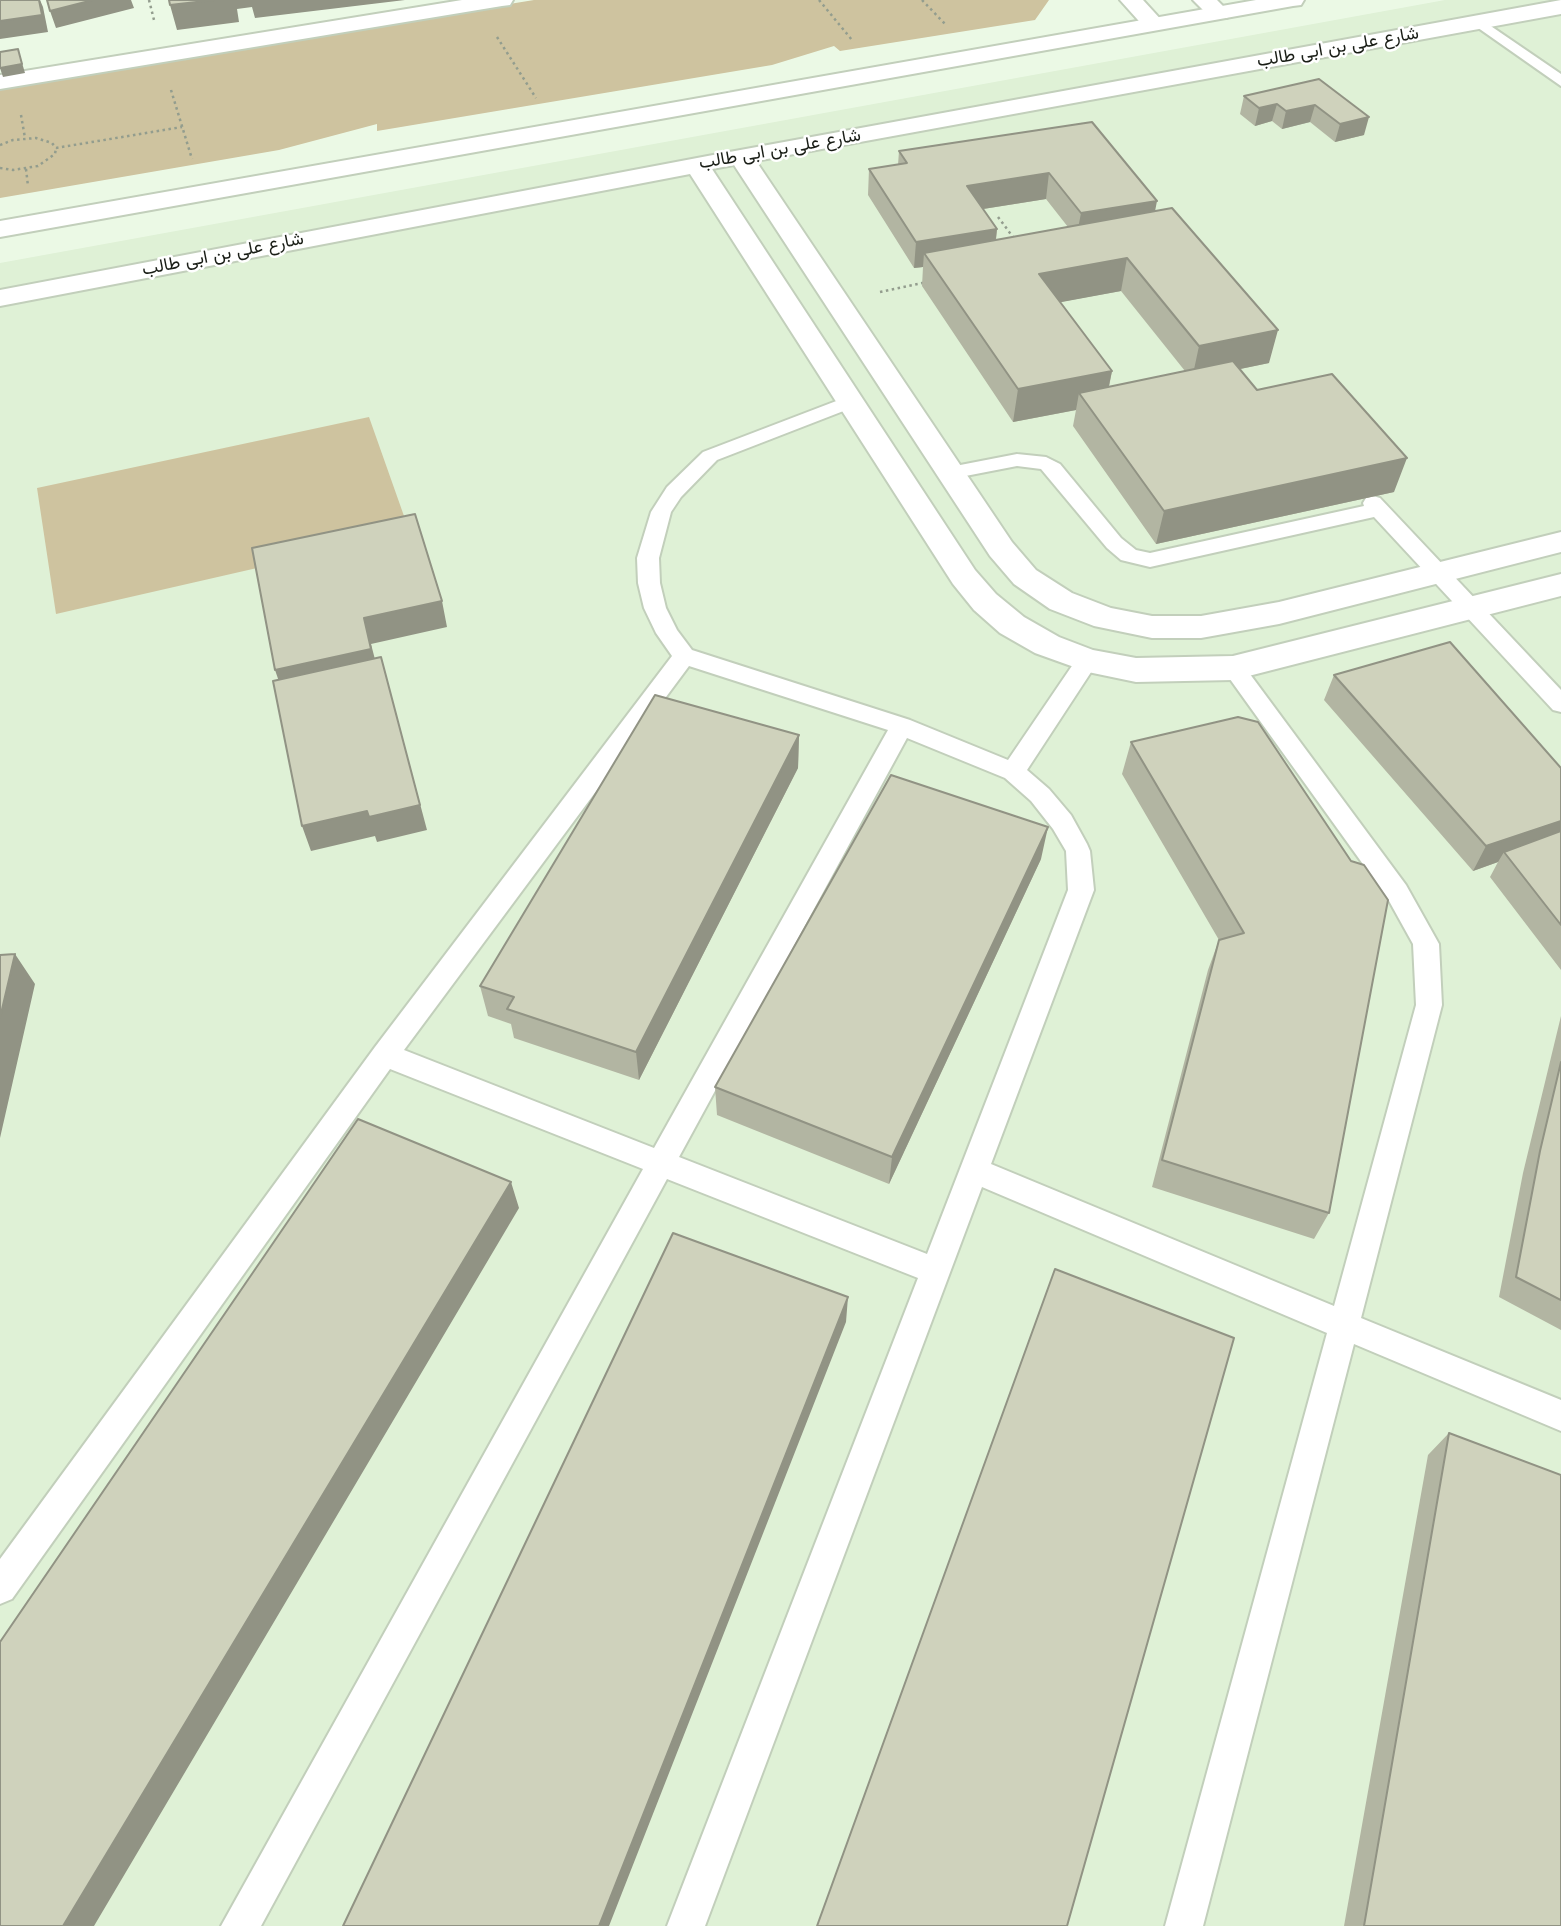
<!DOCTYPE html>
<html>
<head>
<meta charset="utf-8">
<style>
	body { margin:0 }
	canvas { display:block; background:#ebf9e5 }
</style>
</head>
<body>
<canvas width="1561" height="1926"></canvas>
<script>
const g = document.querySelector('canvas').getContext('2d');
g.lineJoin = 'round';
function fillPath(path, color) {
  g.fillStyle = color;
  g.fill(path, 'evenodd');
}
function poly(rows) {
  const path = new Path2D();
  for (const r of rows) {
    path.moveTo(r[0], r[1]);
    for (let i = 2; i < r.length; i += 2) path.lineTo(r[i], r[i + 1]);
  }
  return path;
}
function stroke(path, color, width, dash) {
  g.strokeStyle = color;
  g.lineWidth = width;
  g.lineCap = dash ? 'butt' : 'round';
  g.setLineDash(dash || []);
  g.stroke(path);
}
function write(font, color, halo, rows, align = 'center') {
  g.font = font + ' Jost,Vazirmatn,sans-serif';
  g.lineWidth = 5;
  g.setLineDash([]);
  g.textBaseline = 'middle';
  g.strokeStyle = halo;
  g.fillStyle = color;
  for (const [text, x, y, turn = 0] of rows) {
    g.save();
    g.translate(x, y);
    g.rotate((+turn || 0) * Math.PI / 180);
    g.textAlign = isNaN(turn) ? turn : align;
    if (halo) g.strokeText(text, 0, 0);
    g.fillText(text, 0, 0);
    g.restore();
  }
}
fillPath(poly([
	[1445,0,1561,0,1561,1926,0,1926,0,263]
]), '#dff1d6');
fillPath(poly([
	[534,0,1049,0,1035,20,840,51,834,46,772,65,377,131,377,124,279,150,0,198,0,87],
	[369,417,410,533,56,614,37,488]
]), '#cec39f');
const lane = poly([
	[1479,18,1561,74,1561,86,1474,25,1472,22,1474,19,1479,18],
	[852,395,859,397,862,401,859,405,717,460,681,497,671,512,659,558,660,583,666,608,677,630,692,650,910,720,1008,760,1080,654,1088,652,1096,654,1099,660,1027,770,1049,789,1071,815,1087,844,1090,851,1094,890,991,1164,1334,1306,1416,1005,1413,944,1388,899,1222,668,1225,662,1233,660,1241,662,1406,885,1439,944,1442,1005,1361,1318,1561,1400,1561,1431,1354,1344,1203,1926,1165,1926,1327,1333,982,1187,705,1926,667,1926,918,1278,667,1179,261,1926,221,1926,643,1169,390,1069,12,1599,0,1604,0,1559,375,1047,672,656,656,633,644,608,638,583,637,558,651,512,667,487,703,452,852,395],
	[689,666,888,730,654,1148,404,1050,689,666],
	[907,738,1005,778,1031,801,1053,829,1066,851,1068,890,927,1254,679,1157,907,738],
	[1017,454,1046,457,1060,464,1121,538,1136,550,1150,553,1364,506,1363,503,1366,498,1373,496,1380,498,1561,690,1561,712,1553,710,1374,517,1150,567,1121,560,1107,548,1041,469,1017,466,950,479,943,478,940,473,943,468,950,467,1017,454]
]);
const street = poly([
	[462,0,513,0,510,5,502,6,0,89,0,75,462,0],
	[1120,0,1143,0,1165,24,1162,29,1146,29,1120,0],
	[1193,0,1217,0,1230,13,1227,18,1211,18,1193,0]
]);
const secondary = poly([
	[1256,0,1304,0,1301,5,1293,6,0,237,0,221,1256,0],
	[1561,0,1561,14,756,161,1012,542,1036,570,1072,593,1111,608,1152,616,1201,616,1279,602,1561,532,1561,552,1279,624,1201,638,1152,638,1094,626,1050,609,1014,584,990,556,734,165,712,169,975,570,996,594,1024,617,1059,637,1093,650,1136,658,1233,656,1561,574,1561,596,1233,680,1136,682,1088,672,1035,653,1000,633,974,610,953,584,690,174,0,306,0,290,713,155,1561,0]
]);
stroke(lane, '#c2cfbb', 4);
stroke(street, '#c2cfbb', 4);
stroke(secondary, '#c2cfbb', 4);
stroke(poly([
	[149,0,154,20],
	[819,0,852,40],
	[922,0,946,25],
	[497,37,536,98],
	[171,90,192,159],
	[21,115,25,138],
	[0,145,13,140,36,138,52,143,56,148],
	[56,148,182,127],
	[0,168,13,170,38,166,55,154,56,148],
	[26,169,28,186],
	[998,217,1016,241],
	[880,292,927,282]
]), '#939d8e', 2.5, [2.5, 3.5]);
fillPath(lane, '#fff');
fillPath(street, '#fff');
fillPath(secondary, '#fff');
fillPath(poly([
	[1319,79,1364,135,1335,142,1310,122,1282,129,1272,121,1255,126,1240,114,1244,96],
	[1092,122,1155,211,1269,363,1240,369,1257,390,1394,492,1156,544,1073,426,1076,410,1013,422,922,286,923,267,914,268,868,195,869,169,898,165,899,151],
	[1046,199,1068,227,996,240,997,229,983,209],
	[1121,291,1185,371,1109,387,1112,371,1060,302],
	[1334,675,1561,768,1561,970,1490,877,1498,862,1473,871,1324,700],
	[1238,717,1329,1213,1314,1239,1152,1187,1208,970,1219,940,1122,774,1131,742],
	[799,735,798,768,639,1080,514,1038,511,1024,488,1016,480,986],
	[1041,859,889,1184,717,1115,715,1087],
	[1561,1016,1561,1330,1499,1297,1523,1173],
	[1449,1433,1561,1926,1344,1926,1428,1455]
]), '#b2b5a2');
fillPath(poly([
	[39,0,40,0,43,7,48,32,0,39,0,21],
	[93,0,131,0,134,8,56,28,50,11],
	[214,0,405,0,255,18,252,7,237,9,239,22,177,30,170,5],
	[18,49,25,73,3,77,0,68],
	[1277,104,1272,121,1255,126,1259,108],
	[1315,105,1310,122,1282,129,1286,111],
	[1369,117,1364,135,1335,142,1340,124],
	[1049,173,1046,199,964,212,967,186],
	[1157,201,1152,227,1076,239,1081,213],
	[997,229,994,255,924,253,923,267,914,268,916,242],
	[1127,258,1121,291,1035,307,1039,274],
	[1278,330,1269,363,1192,379,1199,346],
	[1112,371,1105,404,1079,393,1076,410,1013,422,1018,389],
	[1407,458,1394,492,1156,544,1164,511],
	[442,601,447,627,371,644,379,675,284,696,275,670,364,618],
	[381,657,427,830,377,842,375,836,311,851,302,826],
	[799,735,798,768,639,1080,636,1052],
	[1561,821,1561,840,1504,852,1498,862,1473,871,1486,846],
	[1048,827,1041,859,889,1184,892,1157],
	[15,954,35,984,0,1138,0,1018],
	[511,1182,519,1208,94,1926,63,1926],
	[848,1297,846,1322,609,1926,599,1926]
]), '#919384');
const building = poly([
	[0,0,39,0,42,15,0,21,0,0],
	[47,0,93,0,50,11,47,0],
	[169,0,214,0,170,5,169,0],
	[18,49,22,64,0,68,0,52,18,49],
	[1319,79,1369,117,1340,124,1315,105,1286,111,1277,104,1259,108,1244,96,1319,79],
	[1092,122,1157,201,1081,213,1049,173,967,186,997,229,916,242,869,169,907,163,899,151,1092,122],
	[1172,208,1278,330,1199,346,1127,258,1039,274,1112,371,1018,389,924,253,1172,208],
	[1233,361,1257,390,1332,374,1407,458,1164,511,1079,393,1233,361],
	[415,514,442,601,364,618,371,649,275,670,252,548,415,514],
	[1450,642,1561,768,1561,821,1486,846,1334,675,1450,642],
	[381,657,420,805,369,817,367,811,302,826,273,681,381,657],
	[655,695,799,735,636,1052,507,1009,514,997,480,986,655,695],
	[1238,717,1258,722,1351,861,1364,865,1388,900,1329,1213,1162,1160,1219,940,1244,933,1131,742,1238,717],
	[891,775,1048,827,892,1157,715,1087,891,775],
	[1561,831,1561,925,1504,852,1561,831],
	[15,954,0,1018,0,955,15,954],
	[1561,1062,1561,1300,1516,1277,1540,1151,1561,1062],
	[358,1119,511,1182,63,1926,0,1926,0,1642,358,1119],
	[673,1233,848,1297,599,1926,343,1926,673,1233],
	[1055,1269,1234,1338,1067,1926,817,1926,1055,1269],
	[1449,1433,1561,1475,1561,1926,1364,1926,1449,1433]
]);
fillPath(building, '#cfd2bc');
stroke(building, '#919384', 2);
write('18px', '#191d16', '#fff', [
	["شارع على بن ابى طالب",1338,48,-10],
	["شارع على بن ابى طالب",780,150,-10],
	["شارع على بن ابى طالب",223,255,-11]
]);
</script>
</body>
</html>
